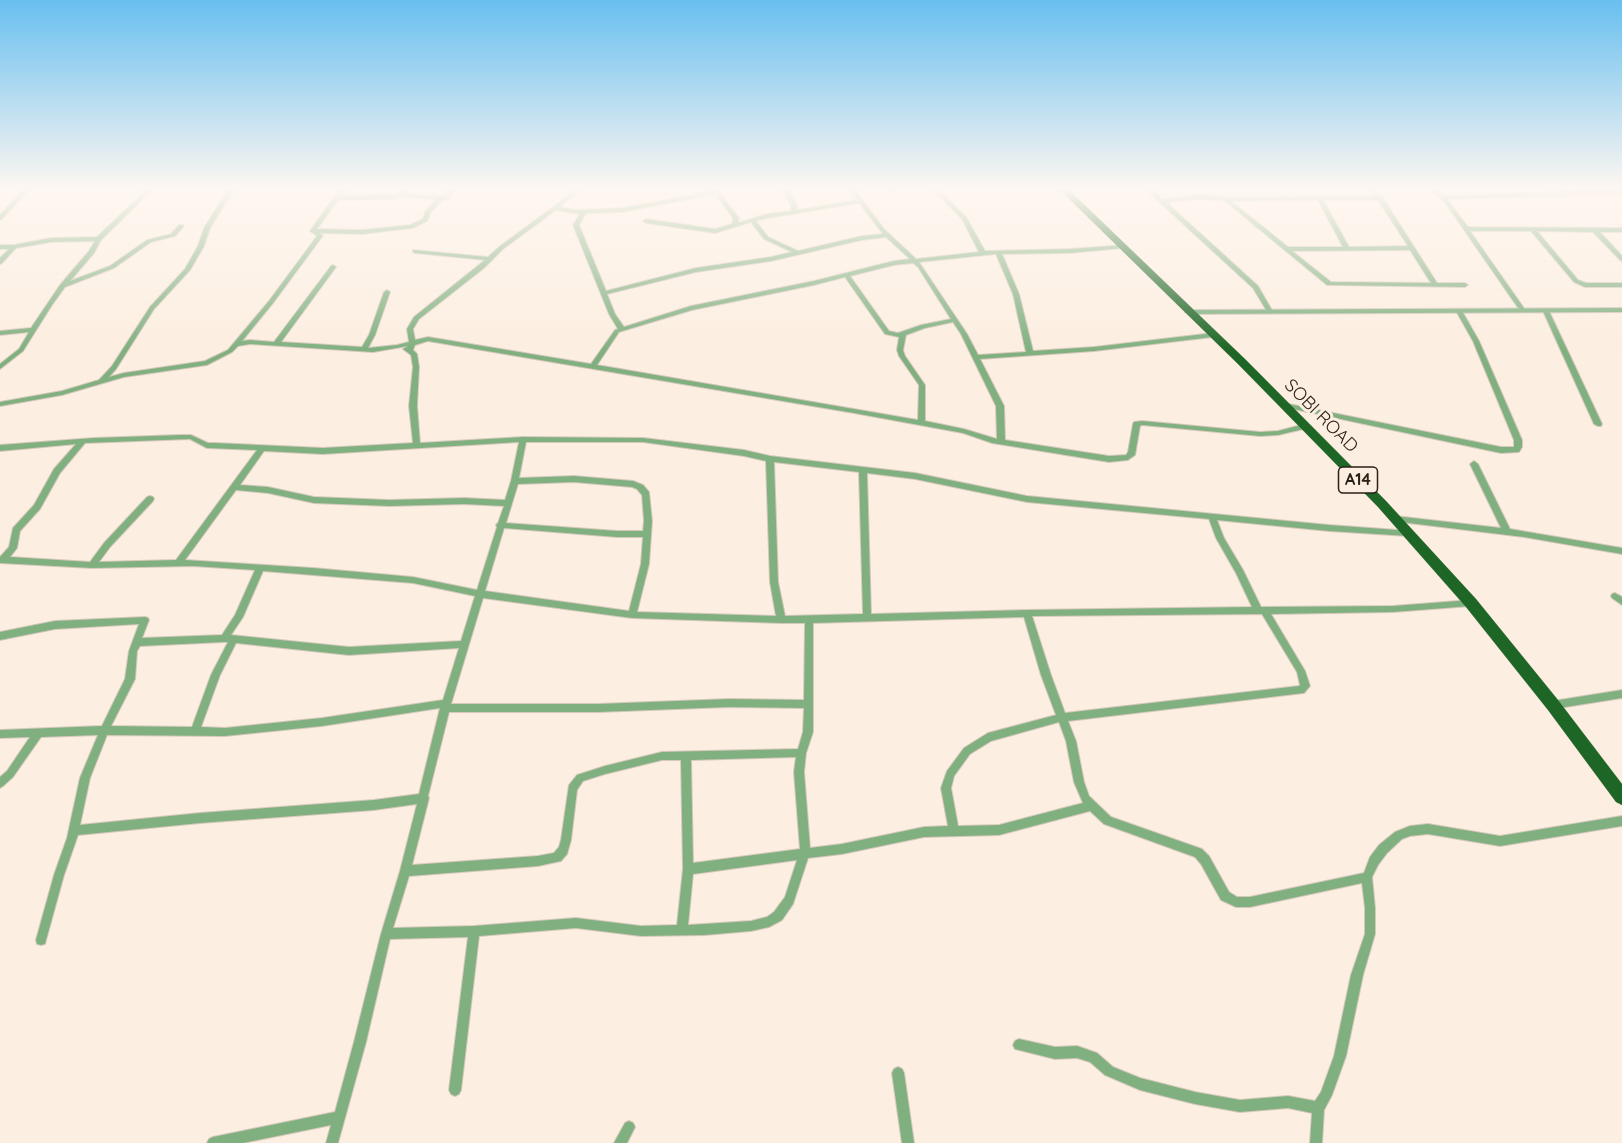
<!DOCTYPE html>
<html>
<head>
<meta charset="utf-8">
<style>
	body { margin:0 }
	canvas { display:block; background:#fceee0 }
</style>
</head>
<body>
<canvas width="1622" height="1143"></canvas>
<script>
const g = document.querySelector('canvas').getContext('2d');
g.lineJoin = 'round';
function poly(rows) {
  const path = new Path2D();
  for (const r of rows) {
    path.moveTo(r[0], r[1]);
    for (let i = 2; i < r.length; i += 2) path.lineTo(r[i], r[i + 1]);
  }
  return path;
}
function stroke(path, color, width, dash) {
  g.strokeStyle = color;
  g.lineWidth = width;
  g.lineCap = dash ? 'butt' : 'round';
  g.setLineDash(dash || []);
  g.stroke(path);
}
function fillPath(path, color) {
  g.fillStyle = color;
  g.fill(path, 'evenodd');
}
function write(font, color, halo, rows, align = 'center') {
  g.font = font + ' Quicksand,sans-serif';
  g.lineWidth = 6;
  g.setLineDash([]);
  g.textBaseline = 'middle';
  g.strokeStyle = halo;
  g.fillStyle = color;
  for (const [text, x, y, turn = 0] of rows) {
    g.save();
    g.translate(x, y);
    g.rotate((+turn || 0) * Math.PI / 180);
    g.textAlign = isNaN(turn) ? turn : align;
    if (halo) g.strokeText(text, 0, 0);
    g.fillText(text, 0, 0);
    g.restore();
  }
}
const minor = poly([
	[23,190,29,190,2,219,0,220,0,215,23,190],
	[146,190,152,190,101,240,94,253,70,281,110,266,147,240,171,234,179,225,183,225,183,227,175,236,151,242,114,268,65,287,52,305,23,351,0,369,0,364,19,349,29,332,0,335,0,331,31,328,60,285,89,251,95,241,51,242,16,248,2,263,0,264,0,258,9,249,0,249,0,245,14,245,51,238,97,237,146,190],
	[228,190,234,190,210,228,204,246,190,270,154,309,116,369,109,377,124,373,205,361,228,350,269,301,317,236,310,231,339,190,345,190,340,196,392,195,397,194,402,190,408,190,404,194,445,196,450,190,456,190,449,199,442,200,431,212,427,221,413,228,362,234,319,233,323,236,322,237,273,303,242,341,250,340,274,342,331,266,333,265,336,267,281,342,362,347,369,335,384,292,387,290,390,292,375,335,368,348,397,345,409,342,407,329,414,317,485,260,415,253,413,252,413,250,488,257,499,247,576,190,582,190,559,207,577,210,623,208,718,190,739,218,738,223,767,214,791,211,791,205,783,190,789,190,797,205,797,210,857,200,849,190,855,190,862,199,864,200,864,202,884,229,916,259,979,252,962,219,933,190,939,190,966,217,985,251,1070,249,1125,245,1125,247,1123,248,1070,253,1002,254,1019,294,1033,351,1094,347,1213,333,1216,335,1213,337,1094,351,980,359,1004,406,1005,440,1109,456,1126,455,1128,452,1133,424,1134,422,1142,421,1260,432,1278,431,1305,424,1309,426,1308,428,1278,435,1260,436,1142,425,1140,426,1135,455,1128,460,1109,462,992,443,963,433,854,413,428,341,415,345,413,350,417,354,419,367,417,406,420,443,523,437,643,438,744,450,770,456,915,473,1027,496,1329,525,1411,531,1412,533,1408,536,1329,531,1217,520,1224,538,1243,570,1261,607,1393,606,1471,600,1474,601,1475,603,1474,605,1471,606,1393,612,1271,614,1305,671,1310,686,1304,693,1068,721,1076,741,1084,782,1089,796,1111,817,1202,849,1209,856,1229,892,1237,897,1250,897,1364,873,1370,857,1379,845,1395,832,1410,826,1428,824,1500,836,1622,816,1622,826,1500,846,1428,834,1410,836,1402,839,1387,853,1378,865,1372,877,1375,908,1375,934,1363,975,1346,1056,1332,1095,1324,1110,1322,1143,1310,1143,1312,1113,1288,1108,1240,1112,1195,1104,1140,1090,1105,1075,1090,1062,1077,1058,1055,1059,1015,1049,1013,1045,1015,1041,1019,1039,1055,1047,1077,1046,1097,1053,1113,1067,1140,1078,1195,1092,1240,1100,1288,1096,1315,1101,1321,1092,1334,1056,1351,975,1365,934,1365,908,1362,883,1250,907,1236,907,1221,900,1201,864,1195,857,1104,824,1090,811,999,835,924,837,842,854,808,858,793,904,782,920,769,927,751,931,705,935,641,936,576,928,479,936,461,1090,459,1094,455,1096,451,1094,449,1090,468,937,390,939,366,1042,338,1143,326,1143,331,1125,243,1143,207,1143,209,1139,213,1137,335,1112,354,1042,381,934,400,871,417,804,374,810,200,823,78,835,64,875,46,940,45,944,41,945,37,944,36,940,54,875,67,838,80,778,98,735,41,737,13,777,3,786,0,788,0,777,7,771,30,737,0,738,0,730,102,726,125,679,129,651,139,624,55,629,0,640,0,632,55,621,145,617,148,618,149,620,142,638,222,635,235,615,255,570,193,566,92,568,0,563,0,557,9,547,13,528,34,505,54,469,76,444,0,451,0,445,94,438,180,435,191,435,208,443,215,443,323,448,413,443,409,406,413,367,411,355,403,349,408,346,373,352,250,344,238,346,232,352,207,365,124,377,62,395,0,406,0,402,62,391,99,380,112,366,150,307,185,269,198,246,204,228,228,190],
	[715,194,733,218,732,224,715,229,646,219,643,221,646,223,715,233,751,222,764,239,792,252,771,257,696,268,606,291,579,225,586,213,623,212,715,194],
	[399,197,436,199,425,212,423,219,410,225,362,230,317,229,338,200,392,199,399,197],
	[859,203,883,234,862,236,798,251,768,237,756,221,768,218,859,203],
	[556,210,580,214,573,225,609,314,618,329,615,330,591,364,428,337,415,340,413,329,419,319,484,268,503,249,556,210],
	[886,237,910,259,894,261,814,281,691,306,624,327,615,314,607,294,696,272,771,261,862,240,886,237],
	[996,254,1013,294,1026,352,978,355,967,334,919,262,996,254],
	[913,263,918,267,951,319,921,325,898,333,889,331,850,276,894,265,913,263],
	[845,277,885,334,899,337,897,350,899,356,919,385,918,420,597,365,619,332,692,310,814,285,845,277],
	[953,322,961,334,996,406,997,439,964,429,925,421,925,385,905,356,903,350,906,335,925,328,953,322],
	[190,439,207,448,257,450,176,560,99,562,110,547,153,501,154,499,153,497,150,496,147,497,104,543,90,562,10,557,17,548,20,531,40,509,60,473,85,443,190,439],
	[519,442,511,481,505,500,464,498,389,500,314,497,268,487,240,485,264,451,323,454,519,442],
	[526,442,643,442,744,456,766,461,770,582,776,616,637,612,649,564,652,521,649,492,643,485,633,481,574,476,519,478,526,442],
	[774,462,859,472,863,614,785,616,778,582,774,462],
	[867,473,915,479,1027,502,1209,519,1216,538,1236,573,1252,607,1027,610,871,614,867,473],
	[574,482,632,487,637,489,642,495,644,521,643,531,617,531,506,523,518,484,574,482],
	[236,490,268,493,314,503,389,506,464,504,504,506,498,523,496,525,497,527,477,590,413,577,313,568,185,560,236,490],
	[504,528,617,537,643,537,641,564,629,611,485,591,504,528],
	[263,571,413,583,475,596,461,641,349,647,231,635,243,617,263,571],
	[483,598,632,618,781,623,805,623,804,700,729,699,598,704,451,704,483,598],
	[1262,614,1297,672,1300,685,1299,686,1065,713,1051,675,1032,616,1262,614],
	[1024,617,1041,675,1056,715,988,733,964,748,947,771,941,788,948,826,924,827,842,844,810,848,804,772,806,753,813,732,813,623,1024,617],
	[224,642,228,642,211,675,192,727,111,726,135,679,137,651,140,646,224,642],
	[236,643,349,655,459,648,443,700,322,718,225,728,201,727,220,675,236,643],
	[729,707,804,708,803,732,798,749,662,752,605,766,577,775,569,785,561,840,559,847,554,853,538,856,412,865,429,798,428,796,449,712,598,712,729,707],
	[440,708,419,794,374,800,200,813,80,825,90,778,107,735,225,736,322,726,440,708],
	[1059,722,1066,741,1074,782,1083,803,999,825,958,826,951,788,954,776,970,754,991,741,1059,722],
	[796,757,794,772,800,849,693,863,691,760,796,757],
	[662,760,681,760,683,869,677,925,641,926,576,918,474,926,393,928,409,876,538,866,561,861,567,854,571,840,577,790,583,781,605,774,662,760],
	[797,860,785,897,774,912,767,917,751,921,688,925,693,874,797,860],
	[888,190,894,190,894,191,891,193,888,190],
	[1146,190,1152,190,1163,199,1200,195,1226,197,1375,196,1369,190,1375,190,1383,198,1437,283,1465,283,1468,285,1465,287,1327,285,1225,201,1200,199,1166,202,1258,286,1273,312,1272,313,1268,313,1253,288,1146,190],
	[1318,200,1343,247,1288,247,1231,201,1318,200],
	[1323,200,1378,200,1408,246,1349,247,1323,200],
	[1410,250,1431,283,1331,282,1292,251,1410,250],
	[1431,190,1437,190,1444,196,1622,190,1622,194,1447,199,1468,227,1622,228,1622,232,1600,232,1622,256,1622,261,1620,260,1593,232,1537,231,1578,280,1586,283,1622,283,1622,287,1585,287,1574,282,1531,231,1470,231,1526,311,1525,312,1521,312,1446,204,1431,190],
	[1459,309,1462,311,1479,341,1522,440,1522,447,1519,452,1501,453,1284,407,1280,405,1284,403,1501,447,1514,447,1514,440,1473,341,1456,311,1459,309],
	[1546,309,1549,311,1602,424,1601,426,1598,426,1594,424,1543,311,1546,309],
	[1474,461,1478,464,1510,529,1622,548,1622,554,1524,537,1392,521,1391,519,1395,516,1501,528,1470,464,1474,461],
	[1615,593,1622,597,1622,605,1612,598,1611,596,1612,594,1615,593],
	[1622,690,1622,698,1553,709,1550,708,1548,705,1550,702,1553,701,1622,690],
	[898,1067,902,1069,904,1073,914,1143,902,1143,892,1073,894,1069,898,1067],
	[629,1121,633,1123,635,1127,627,1143,614,1143,625,1123,629,1121]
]);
const tertiary = poly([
	[1622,308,1622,312,1189,314,1185,312,1189,310,1622,308]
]);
const trunk = poly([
	[1060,190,1069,190,1246,360,1386,501,1476,599,1558,700,1622,784,1622,805,1616,802,1548,710,1466,607,1378,507,1238,364,1060,190]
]);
stroke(minor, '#d6c9bc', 2);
stroke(tertiary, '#d6c9bc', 2);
stroke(trunk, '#d6c9bc', 1);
fillPath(minor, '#80b080');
fillPath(tertiary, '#80b080');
fillPath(trunk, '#1d6625');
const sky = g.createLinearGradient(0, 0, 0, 350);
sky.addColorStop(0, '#68bff0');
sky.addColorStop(0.54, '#fef7f1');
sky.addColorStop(1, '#fef7f100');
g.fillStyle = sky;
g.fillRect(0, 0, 1622, 350);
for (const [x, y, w] of [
	[1358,480,39]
]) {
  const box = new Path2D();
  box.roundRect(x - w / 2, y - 13, w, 26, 4.5);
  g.fillStyle = '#fceee0';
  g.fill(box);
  stroke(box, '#292118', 1.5);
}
write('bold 16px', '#292118', null, [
	["A14",1358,480]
]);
write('18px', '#292118', '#fceee0', [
	["SOBI ROAD",1321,416,45]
]);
</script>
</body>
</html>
